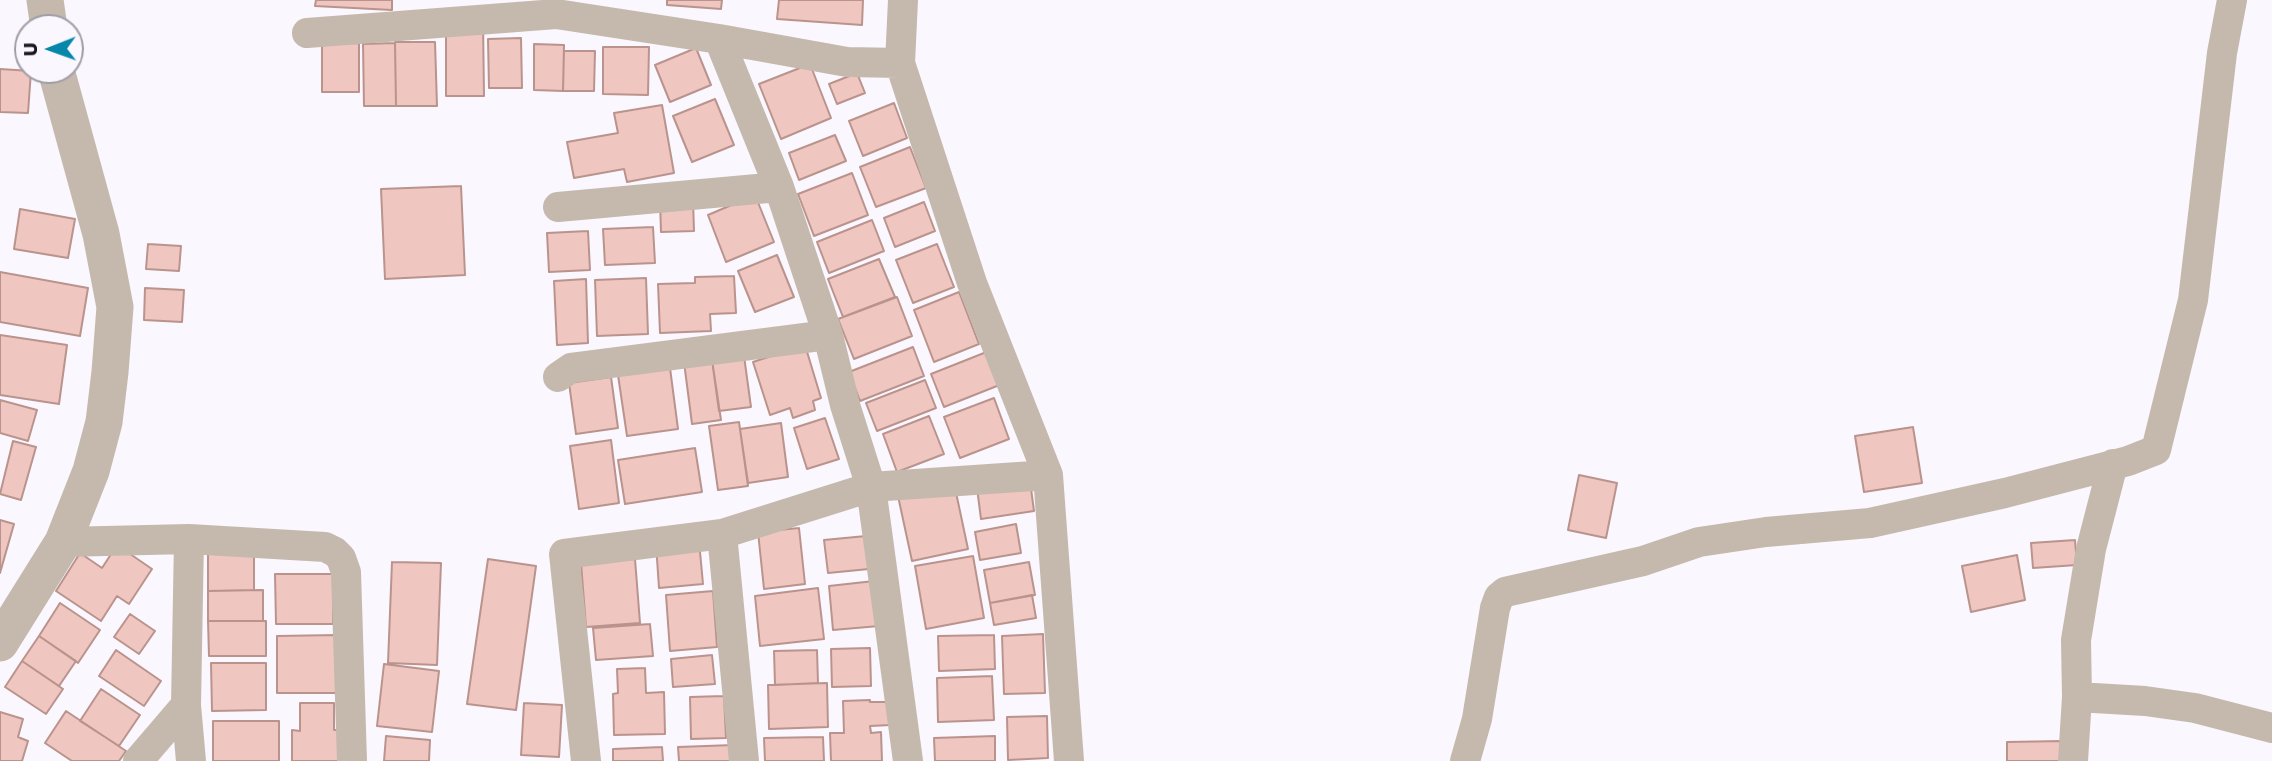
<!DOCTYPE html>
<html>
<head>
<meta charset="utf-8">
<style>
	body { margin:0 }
	#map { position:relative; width:2272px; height:761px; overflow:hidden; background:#faf7fe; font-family:"Golos Text",sans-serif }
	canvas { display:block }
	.north { position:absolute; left:14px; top:14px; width:70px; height:70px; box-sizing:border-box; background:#faf7fe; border:2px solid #a09da6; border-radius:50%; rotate:269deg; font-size:19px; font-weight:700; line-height:28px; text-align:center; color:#1a1521 }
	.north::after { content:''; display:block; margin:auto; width:24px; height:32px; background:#0687aa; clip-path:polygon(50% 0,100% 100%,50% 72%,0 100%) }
</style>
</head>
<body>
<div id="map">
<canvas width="2272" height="761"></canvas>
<div class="north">U</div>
</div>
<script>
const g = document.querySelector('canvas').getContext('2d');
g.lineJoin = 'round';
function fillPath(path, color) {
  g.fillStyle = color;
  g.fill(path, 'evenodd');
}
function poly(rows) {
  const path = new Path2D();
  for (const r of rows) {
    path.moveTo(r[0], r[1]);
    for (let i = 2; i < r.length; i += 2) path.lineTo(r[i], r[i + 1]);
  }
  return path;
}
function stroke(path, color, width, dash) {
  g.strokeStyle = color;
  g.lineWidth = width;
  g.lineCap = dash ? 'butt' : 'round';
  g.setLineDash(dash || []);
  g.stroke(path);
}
const building = poly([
	[316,0,392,0,392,10,315,6,316,0],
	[667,0,722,0,721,9,667,5,667,0],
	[779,0,863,0,862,25,777,19,779,0],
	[446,22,483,22,484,96,446,96,446,22],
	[521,38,522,88,489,88,488,39,521,38],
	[395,42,435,42,437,106,396,106,395,42],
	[359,43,359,92,322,92,322,44,359,43],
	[395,43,396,106,364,106,363,44,395,43],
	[534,44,564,45,563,91,534,90,534,44],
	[603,47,649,47,648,95,603,94,603,47],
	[696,48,711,85,670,102,655,65,696,48],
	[564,51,595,51,594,91,563,91,564,51],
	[810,64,831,118,781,139,759,84,810,64],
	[0,69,31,71,28,113,0,112,0,69],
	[857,73,865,93,837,104,829,84,857,73],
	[715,99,734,145,692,162,673,116,715,99],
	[894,103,907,138,863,156,849,121,894,103],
	[662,105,674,173,627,182,624,169,574,178,567,142,618,133,614,113,662,105],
	[835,135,846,161,799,180,789,153,835,135],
	[910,147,926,188,876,207,860,167,910,147],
	[852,173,868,215,814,236,798,194,852,173],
	[461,186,465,275,385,279,381,189,461,186],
	[755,195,774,242,726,262,708,215,755,195],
	[693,200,694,231,661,232,660,201,693,200],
	[924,202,935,231,895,247,884,218,924,202],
	[20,209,75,219,68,258,14,249,20,209],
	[872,220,884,251,829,273,817,242,872,220],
	[653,227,655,263,605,265,603,229,653,227],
	[588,231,590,270,549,272,547,233,588,231],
	[148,244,181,246,179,271,146,269,148,244],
	[937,244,954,287,913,303,896,260,937,244],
	[777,255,794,297,755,312,738,271,777,255],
	[879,259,895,297,843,317,828,279,879,259],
	[0,272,88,288,80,336,0,322,0,272],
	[734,276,736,313,710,314,711,331,660,333,658,284,695,283,695,277,734,276],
	[646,278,648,334,597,336,595,280,646,278],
	[586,279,588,343,557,345,554,281,586,279],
	[145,288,184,290,182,322,144,320,145,288],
	[959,292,979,344,934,362,914,310,959,292],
	[897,297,912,336,854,359,838,319,897,297],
	[0,335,67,345,59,404,0,395,0,335],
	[805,345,821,398,813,401,815,410,793,418,790,408,770,415,753,362,805,345],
	[913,347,924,376,860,401,849,372,913,347],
	[989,351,1002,384,944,407,931,374,989,351],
	[744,356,751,407,719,411,712,360,744,356],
	[712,360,721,420,692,424,684,362,712,360],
	[670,368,678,429,627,436,618,375,670,368],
	[611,377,618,428,576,434,569,383,611,377],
	[925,380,936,408,877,431,866,403,925,380],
	[994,398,1009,439,960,458,944,417,994,398],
	[0,400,37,410,28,441,0,433,0,400],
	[929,416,944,454,897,472,883,434,929,416],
	[825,418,839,459,807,469,794,428,825,418],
	[739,422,748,486,718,490,709,426,739,422],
	[781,423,788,477,748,483,740,429,781,423],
	[1913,427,1922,483,1864,492,1855,436,1913,427],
	[611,440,619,503,579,509,570,446,611,440],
	[13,441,36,447,21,500,0,494,13,441],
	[695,448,702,492,625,504,618,460,695,448],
	[1579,475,1617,483,1606,538,1568,530,1579,475],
	[1030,481,1034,511,981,519,977,488,1030,481],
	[954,483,968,549,912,561,898,496,954,483],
	[0,520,14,524,0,573,0,520],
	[1016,524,1021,553,980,560,975,532,1016,524],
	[799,528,805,584,764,589,758,532,799,528],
	[866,536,869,569,828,573,824,540,866,536],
	[2075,540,2077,565,2033,568,2031,543,2075,540],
	[699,541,703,584,659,588,656,544,699,541],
	[117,545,152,569,129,604,117,596,101,621,56,591,80,553,102,568,117,545],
	[208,551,254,551,254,590,208,591,208,551],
	[2017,555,2025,600,1971,612,1962,566,2017,555],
	[973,556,984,618,926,629,915,566,973,556],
	[488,559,536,566,516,710,467,704,488,559],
	[635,559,640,623,586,627,581,563,635,559],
	[392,562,441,563,437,665,388,663,392,562],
	[1029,562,1035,595,990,603,984,570,1029,562],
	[275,574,333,574,333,624,276,624,275,574],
	[874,581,879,626,833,630,829,586,874,581],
	[818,588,824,639,760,646,755,596,818,588],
	[263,590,263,621,208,621,208,591,263,590],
	[713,591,717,647,670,651,666,595,713,591],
	[1032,595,1036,618,994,625,990,603,1032,595],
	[60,603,100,630,78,663,39,636,60,603],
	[130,614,155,631,139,654,114,637,130,614],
	[208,621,266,621,266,656,209,656,208,621],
	[650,624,653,656,596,660,593,628,650,624],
	[1043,634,1045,693,1004,694,1002,636,1043,634],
	[338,635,338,693,277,693,277,636,338,635],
	[994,635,995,669,939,671,938,636,994,635],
	[39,636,76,661,59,686,22,661,39,636],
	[870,648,871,686,832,687,831,649,870,648],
	[116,650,161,681,144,706,99,676,116,650],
	[817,650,818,683,775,685,774,651,817,650],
	[712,655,715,684,673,687,671,659,712,655],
	[22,661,63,689,46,714,5,687,22,661],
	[211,663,266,663,266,710,212,711,211,663],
	[384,664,439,671,432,732,377,726,384,664],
	[645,668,646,693,664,692,665,734,614,735,613,694,618,693,617,669,645,668],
	[992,676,994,720,938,722,937,678,992,676],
	[827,683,828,727,769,729,768,685,827,683],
	[101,689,140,715,119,746,80,721,101,689],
	[724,696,726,738,691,739,690,697,724,696],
	[870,700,870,702,890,702,891,725,870,726,871,733,881,732,882,761,831,761,830,733,844,733,843,701,870,700],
	[300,703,334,703,334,730,342,730,342,761,292,761,292,730,300,731,300,703],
	[524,703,562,705,559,757,521,755,524,703],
	[66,711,126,751,119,761,72,761,45,743,66,711],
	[0,712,23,719,18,737,28,741,22,761,0,761,0,712],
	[1047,716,1048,758,1008,760,1007,717,1047,716],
	[213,721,279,721,279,761,213,761,213,721],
	[386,736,430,740,429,761,384,761,386,736],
	[995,736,995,761,935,761,934,738,995,736],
	[823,737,824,761,765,761,764,738,823,737],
	[2063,741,2063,761,2007,761,2007,742,2063,741],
	[734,745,735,761,679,761,678,747,734,745],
	[662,747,663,761,613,761,613,749,662,747]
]);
fillPath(building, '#f0c6c0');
stroke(building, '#ba938d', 2);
stroke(poly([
	[903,0,900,63,972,283,1048,475,1069,761],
	[307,33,556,14,719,39,847,62,900,63],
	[719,39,779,187,828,335,845,405,871,487,908,761],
	[558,207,779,187],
	[558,377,571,368,828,335],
	[722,534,871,487,1048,475],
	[189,539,186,705,191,761],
	[63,542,189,539,325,547,335,552,341,558,346,572,352,761],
	[2077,697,2145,701,2195,708,2272,728],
	[138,761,186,705],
	[586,761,564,554,722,534,744,761],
	[1465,761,1477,719,1495,608,1499,597,1505,592,1643,561,1699,542,1766,532,1870,523,2005,493,2128,461,2156,450,2193,300,2222,53,2232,0],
	[2073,761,2077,697,2076,640,2091,549,2113,464]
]), '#c4b9ac', 30);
stroke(poly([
	[45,0,49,28],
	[0,643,63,542,91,471,104,422,110,372,115,307,101,234,56,70]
]), '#c4b9ac', 37);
</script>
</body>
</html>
